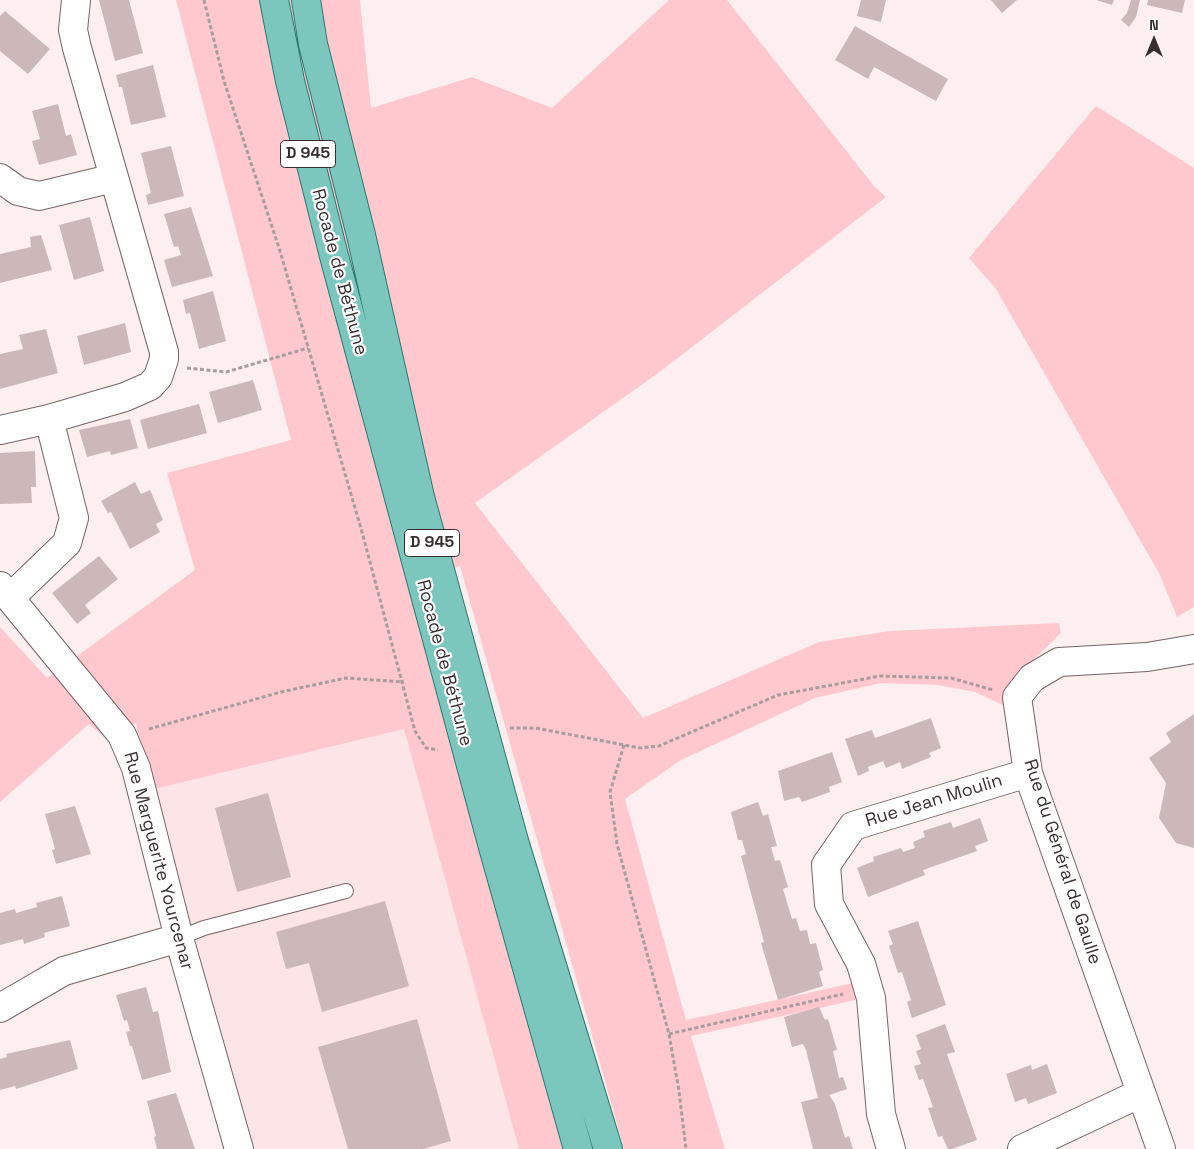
<!DOCTYPE html>
<html>
<head>
<meta charset="utf-8">
<style>
	body { margin:0 }
	#map { position:relative; width:1194px; height:1149px; overflow:hidden; background:#fdeff0; font-family:"Space Grotesk",sans-serif }
	canvas { display:block }
	.north { position:absolute; left:1129px; top:15px; width:50px; height:50px; -webkit-text-stroke:4px #fff; paint-order:stroke; rotate:0deg; font-size:14px; font-weight:700; line-height:20px; text-align:center; color:#372e2f }
	.north::after { content:''; display:block; margin:auto; width:18px; height:22px; background:#372e2f; clip-path:polygon(50% 0,100% 100%,50% 72%,0 100%) }
</style>
</head>
<body>
<div id="map">
<canvas width="1194" height="1149"></canvas>
<div class="north">N</div>
</div>
<script>
const g = document.querySelector('canvas').getContext('2d');
g.lineJoin = 'round';
function fillPath(path, color) {
  g.fillStyle = color;
  g.fill(path, 'evenodd');
}
function poly(rows) {
  const path = new Path2D();
  for (const r of rows) {
    path.moveTo(r[0], r[1]);
    for (let i = 2; i < r.length; i += 2) path.lineTo(r[i], r[i + 1]);
  }
  return path;
}
function stroke(path, color, width, dash) {
  g.strokeStyle = color;
  g.lineWidth = width;
  g.lineCap = dash ? 'butt' : 'round';
  g.setLineDash(dash || []);
  g.stroke(path);
}
function write(font, color, halo, rows, align = 'center') {
  g.font = font + ' "Space Grotesk",sans-serif';
  g.lineWidth = 4.5;
  g.setLineDash([]);
  g.textBaseline = 'middle';
  g.strokeStyle = halo;
  g.fillStyle = color;
  for (const [text, x, y, turn = 0] of rows) {
    g.save();
    g.translate(x, y);
    g.rotate((+turn || 0) * Math.PI / 180);
    g.textAlign = isNaN(turn) ? turn : align;
    if (halo) g.strokeText(text, 0, 0);
    g.fillText(text, 0, 0);
    g.restore();
  }
}
fillPath(poly([
	[404,728,519,1149,244,1149,150,790]
]), '#fde4e7');
fillPath(poly([
	[176,0,360,0,371,108,472,77,552,108,669,0,727,0,874,186,886,197,661,371,475,503,643,718,819,642,890,631,1059,623,1061,633,1022,671,1003,705,975,692,938,685,881,683,815,698,681,760,625,799,686,1020,853,983,855,989,856,1000,691,1036,725,1149,624,1149,460,566,408,583,545,1047,562,1149,519,1149,404,729,150,790,136,723,102,735,89,724,0,802,0,627,47,678,195,570,167,473,291,440],
	[1096,106,1194,168,1194,607,1177,617,1159,573,996,289,969,258]
]), '#ffc8ce');
fillPath(poly([
	[99,0,129,0,143,53,115,61],
	[861,0,886,0,881,22,857,16],
	[991,0,1017,0,1002,13],
	[1096,0,1114,0,1112,5],
	[1131,0,1140,0,1136,17,1129,27,1121,20,1127,13],
	[1148,0,1185,0,1182,13,1147,5],
	[5,11,50,49,28,74,0,51,0,16],
	[855,26,948,79,936,101,874,67,868,79,835,60],
	[153,65,166,117,131,125,122,87,119,87,116,75],
	[58,104,66,136,71,134,77,155,39,165,32,141,40,139,32,111],
	[171,146,184,196,148,205,146,195,151,193,141,153],
	[191,207,213,276,172,287,164,260,181,255,178,246,174,247,164,214],
	[90,217,104,271,74,280,59,225],
	[41,235,52,270,0,283,0,254,31,247,30,237],
	[213,291,226,341,199,349,190,313,186,314,183,300],
	[125,323,131,352,84,365,77,336],
	[46,329,58,373,0,389,0,354,23,349,19,335],
	[253,380,262,410,218,423,209,392],
	[199,404,207,433,148,449,140,420],
	[130,419,138,448,111,455,110,451,87,457,79,430],
	[35,451,36,487,31,487,32,503,0,504,0,453],
	[135,482,141,494,150,490,163,520,156,524,160,532,130,549,111,512,108,513,101,501],
	[99,556,118,579,85,605,91,613,77,624,52,593],
	[1194,714,1194,848,1176,843,1159,818,1166,783,1149,758,1171,742,1166,733],
	[931,718,941,748,929,753,931,757,902,769,900,762,886,768,883,761,868,767,869,771,858,776,845,739,872,730,875,738],
	[832,752,842,782,829,787,830,792,802,802,799,797,784,801,778,771],
	[268,793,291,877,237,892,215,808],
	[758,802,763,816,768,814,777,846,771,847,775,861,780,860,788,887,783,889,792,919,796,918,800,931,807,930,810,944,816,943,823,970,819,972,823,986,778,1000,761,943,764,942,741,856,746,854,742,840,738,840,731,812],
	[75,806,91,854,56,864,52,850,55,849,45,814],
	[980,818,988,841,975,846,977,851,923,870,925,875,868,897,857,868,874,861,873,857,901,848,903,852,915,848,913,842,925,837,923,831,951,822,953,828],
	[62,896,70,926,44,933,45,937,24,944,23,939,0,945,0,913,15,909,16,913,37,907,36,903],
	[385,901,409,986,322,1012,309,963,286,969,276,932],
	[918,921,946,1005,912,1018,907,1002,911,1000,902,972,898,973,889,946,893,944,888,931],
	[146,987,153,1012,158,1011,171,1072,142,1080,132,1046,130,1046,126,1032,130,1031,127,1020,124,1021,116,995],
	[819,1007,825,1020,828,1019,837,1050,833,1051,839,1078,843,1077,847,1089,829,1095,835,1104,845,1138,849,1136,853,1149,813,1149,801,1102,818,1098,806,1050,803,1044,792,1047,784,1017],
	[417,1019,451,1141,423,1149,348,1149,318,1047],
	[945,1024,955,1052,947,1054,977,1140,952,1149,948,1149,942,1136,938,1137,928,1108,933,1107,923,1079,919,1080,914,1066,921,1064,916,1051,921,1049,916,1035],
	[70,1040,78,1069,16,1089,15,1086,0,1090,0,1059,7,1057,6,1054],
	[1047,1064,1057,1093,1028,1104,1026,1098,1015,1102,1006,1074,1031,1065,1032,1070],
	[176,1093,195,1149,157,1149,154,1137,156,1136,147,1101]
]), '#ccb7b9');
const lane = poly([
	[179,938,204,928,346,891]
]);
const street = poly([
	[0,178,18,191,39,196,114,178],
	[0,430,49,419],
	[0,586,122,735,136,768,179,938,239,1149],
	[11,597,67,543,74,518,49,419,125,397,150,386,158,377,164,359,164,352,77,48,73,30,76,0],
	[0,1008,64,971,179,938],
	[891,1149,881,1114,871,998,861,964,829,904,826,865,853,826,1028,773],
	[1022,1149,1141,1093],
	[1161,1149,1028,773,1017,697,1032,678,1059,662,1147,657,1194,649]
]);
const primary = poly([
	[274,0,290,81,334,256,493,847,578,1149],
	[306,0,313,44,361,235,420,497,514,841,608,1149]
]);
stroke(lane, '#766365', 16);
stroke(street, '#766365', 30);
stroke(primary, '#2a7970', 30);
stroke(poly([
	[204,0,224,81,280,251,362,532,415,731,426,748,438,750],
	[187,368,226,372,308,348],
	[510,728,536,728,640,748,659,746,778,695,880,676,951,678,993,690],
	[149,729,281,692,346,678,404,682],
	[624,745,610,792,617,844,669,1034,679,1091,686,1149],
	[669,1034,843,994]
]), '#a89d9e', 3, [4, 2.5]);
stroke(lane, '#fff', 14);
stroke(street, '#fff', 28);
stroke(primary, '#7bc7be', 28);
for (const [x, y, w] of [
	[308,154,55],
	[432,543,55]
]) {
  const box = new Path2D();
  box.roundRect(x - w / 2, y - 13.5, w, 27, 4);
  g.fillStyle = '#fff';
  g.fill(box);
  stroke(box, '#372e2f', 1);
}
write('bold 16px', '#372e2f', null, [
	["D 945",308,154],
	["D 945",432,543]
]);
write('18px', '#372e2f', '#fff', [
	["Rocade de Béthune",339,272,75],
	["Rocade de Béthune",444,663,75],
	["Rue Jean Moulin",934,801,-17],
	["Rue Marguerite Yourcenar",158,861,75],
	["Rue du Général de Gaulle",1062,862,72]
]);
</script>
</body>
</html>
